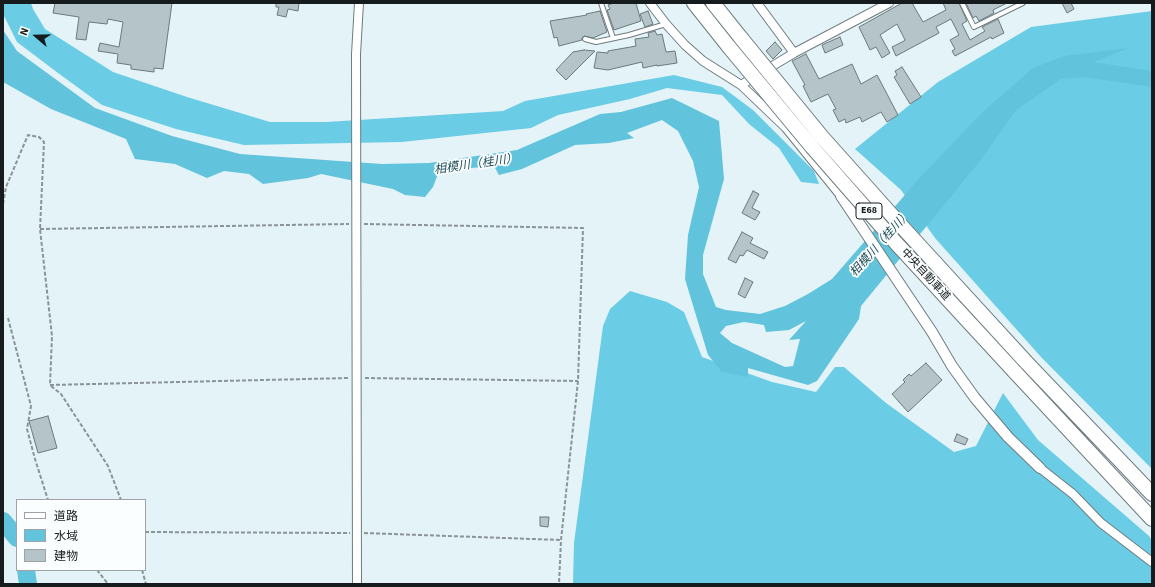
<!DOCTYPE html>
<html>
<head>
<meta charset="utf-8">
<style>
	body { margin:0 }
	#map { position:relative; width:1155px; height:587px; overflow:hidden; background:#e4f3f7; font-family:"Source Sans 3","Noto Sans JP",sans-serif }
	canvas { display:block }
	.frame { position:absolute; inset:0; border:4px solid #161b1d; pointer-events:none }
	.legend { position:absolute; left:16px; top:499px; width:130px; height:72px; box-sizing:border-box; background:#fbfeff; border:1px solid #9fa3a5; margin:0; padding:5px 7px; list-style:none; font-size:12px; color:#161b1d }
	.legend li { display:flex; align-items:center; gap:8px; height:20px }
	.legend b { width:20px; border:1px solid #9fa3a5 }
	.north { position:absolute; left:16px; top:16px; width:40px; height:40px; -webkit-text-stroke:3px #fbfeff; paint-order:stroke; rotate:290deg; font-size:11px; font-weight:700; line-height:16px; text-align:center; color:#161b1d }
	.north::after { content:''; display:block; margin:auto; width:14px; height:18px; background:#161b1d; clip-path:polygon(50% 0,100% 100%,50% 72%,0 100%) }
</style>
</head>
<body>
<div id="map">
<canvas width="1155" height="587"></canvas>
<div class="frame"></div>
<ul class="legend">
<li><b style="height:5px;background:#fff"></b>道路</li>
<li><b style="height:11px;background:#61c4dc"></b>水域</li>
<li><b style="height:11px;background:#b5c4c8"></b>建物</li>
</ul>
<div class="north">N</div>
</div>
<script>
const g = document.querySelector('canvas').getContext('2d');
g.lineJoin = 'round';
function fillPath(path, color) {
  g.fillStyle = color;
  g.fill(path, 'evenodd');
}
function poly(rows) {
  const path = new Path2D();
  for (const r of rows) {
    path.moveTo(r[0], r[1]);
    for (let i = 2; i < r.length; i += 2) path.lineTo(r[i], r[i + 1]);
  }
  return path;
}
function stroke(path, color, width, dash) {
  g.strokeStyle = color;
  g.lineWidth = width;
  g.lineCap = dash ? 'butt' : 'round';
  g.setLineDash(dash || []);
  g.stroke(path);
}
function write(font, color, halo, rows, align = 'center') {
  g.font = font + ' "Source Sans 3","Noto Sans JP",sans-serif';
  g.lineWidth = 3.5;
  g.setLineDash([]);
  g.textBaseline = 'middle';
  g.strokeStyle = halo;
  g.fillStyle = color;
  for (const [text, x, y, turn = 0] of rows) {
    g.save();
    g.translate(x, y);
    g.rotate((+turn || 0) * Math.PI / 180);
    g.textAlign = isNaN(turn) ? turn : align;
    if (halo) g.strokeText(text, 0, 0);
    g.fillText(text, 0, 0);
    g.restore();
  }
}
fillPath(poly([
	[3,3,31,3,33,9,45,29,113,72,187,97,270,122,326,122,503,111,525,101,674,75,722,87,753,110,814,171,819,184,801,182,779,148,749,124,722,95,667,88,630,99,558,115,531,128,402,142,244,145,176,129,102,105,58,73,17,42,3,14],
	[1152,11,1152,469,1041,357,935,238,901,190,855,149,938,82,1031,27],
	[630,291,667,302,684,312,702,357,772,382,816,392,835,367,844,367,886,403,954,452,976,446,1003,393,1038,440,1149,536,1152,541,1152,584,573,584,574,543,603,326,610,309]
]), '#6acde5');
fillPath(poly([
	[3,30,17,51,95,108,172,136,240,154,382,164,429,163,517,150,600,114,621,112,672,98,719,121,724,179,703,255,703,274,716,307,726,310,760,314,785,306,808,294,832,279,923,174,985,110,1033,68,1064,56,1129,48,1093,62,1152,71,1152,87,1083,77,1061,79,1016,110,980,161,861,306,859,319,817,381,808,385,748,368,748,377,722,372,708,355,685,279,688,235,699,187,693,161,678,131,662,120,627,133,634,138,609,143,575,145,522,169,499,175,494,166,471,168,438,174,433,187,425,197,405,195,393,189,321,174,308,178,263,184,249,174,224,171,207,178,175,164,135,159,126,139,51,109,3,82],
	[806,321,789,340,800,339,793,366,785,367,732,343,720,333,726,326,744,322,764,325,766,332,789,330]
]), '#61c4dc');
stroke(poly([
	[3,521,17,538],
	[26,570,28,584]
]), '#61c4dc', 18);
const building = poly([
	[55,3,172,3,163,69,154,68,154,72,131,69,131,65,117,63,118,54,98,51,100,43,119,47,123,22,108,19,107,24,89,22,86,40,76,39,79,17,53,13,55,3],
	[276,3,299,3,298,11,288,9,286,17,277,15,279,7,276,7,276,3],
	[614,3,636,3,641,21,614,30,607,10,610,9,608,5,614,3],
	[902,3,912,3,923,22,946,10,943,3,959,3,967,21,962,24,970,40,985,31,982,27,998,19,1004,33,992,39,991,37,955,56,952,51,955,49,950,40,959,35,951,19,936,27,939,33,896,56,892,47,904,41,905,40,897,24,880,35,890,53,882,58,876,47,870,50,859,27,902,3],
	[966,3,1007,3,993,10,994,13,979,21,976,16,973,18,966,3],
	[1062,3,1071,3,1074,9,1067,13,1062,3],
	[600,11,607,32,593,38,584,36,582,38,582,40,559,46,557,37,554,38,550,21,587,15,586,14,600,11],
	[648,11,653,24,645,27,640,14,648,11],
	[655,31,657,35,662,34,666,52,675,51,677,63,657,66,657,65,643,68,642,62,608,70,594,68,597,52,608,53,608,51,636,46,635,39,649,37,648,33,655,31],
	[840,37,843,45,825,53,822,45,840,37],
	[775,42,782,50,773,59,766,51,775,42],
	[584,50,595,51,566,80,556,70,573,52,584,50],
	[806,54,819,79,852,64,861,84,877,75,898,115,887,122,881,112,862,122,860,117,846,123,845,119,839,122,833,110,836,109,828,94,811,102,803,86,805,85,792,61,806,54],
	[902,67,921,97,910,104,894,77,897,75,895,71,902,67],
	[753,191,759,194,752,208,760,212,755,220,742,213,753,191],
	[742,232,753,238,750,243,768,252,764,259,747,250,743,256,740,255,736,263,728,259,742,232],
	[745,278,753,282,745,298,738,294,745,278],
	[926,363,942,380,908,412,892,394,905,382,903,380,909,374,911,376,926,363],
	[48,416,57,448,38,453,29,421,48,416],
	[957,434,968,439,965,445,954,441,957,434],
	[540,517,549,517,548,527,540,526,540,517]
]);
fillPath(building, '#b5c4c8');
stroke(building, '#6b797d', 1);
const service = poly([
	[601,3,613,38],
	[962,3,974,27,1023,3],
	[585,39,596,42,629,35,666,24]
]);
const minor = poly([
	[650,3,666,24,685,45,703,61,741,85,786,128,841,196],
	[757,3,794,53],
	[741,85,794,53,889,3],
	[1040,468,1073,494,1101,523,1152,562],
	[357,584,356,54,359,3]
]);
const tertiary = poly([
	[841,196,932,332,952,366,975,398,1008,437,1040,468]
]);
const motorway = poly([
	[694,3,729,47],
	[713,3,741,38],
	[1026,362,1152,494],
	[1014,371,1152,519]
]);
stroke(service, '#6e7c80', 6);
stroke(minor, '#6e7c80', 10);
stroke(tertiary, '#6e7c80', 12);
stroke(motorway, '#6e7c80', 16);
stroke(poly([
	[3,204,6,187,28,135,39,137,44,142,40,229,52,336,50,385],
	[364,224,583,228,578,381,561,540,559,584],
	[40,229,349,224],
	[8,318,31,406,27,429,35,459,48,500],
	[365,378,578,381],
	[50,385,349,378],
	[51,386,61,394,108,466,121,500],
	[145,532,350,533],
	[364,533,561,540],
	[97,570,108,584],
	[142,570,146,584]
]), '#8a9497', 2, [4, 2]);
stroke(service, '#fff', 4);
stroke(minor, '#fff', 8);
stroke(tertiary, '#fff', 10);
stroke(motorway, '#fff', 14);
const motorwayBridge = poly([
	[741,38,822,137,906,231,1026,362],
	[729,47,812,147,896,243,1014,371]
]);
stroke(motorwayBridge, '#6e7c80', 16, []);
stroke(motorwayBridge, '#fff', 14);
for (const [x, y, w] of [
	[869,211,26]
]) {
  const box = new Path2D();
  box.roundRect(x - w / 2, y - 8, w, 16, 3);
  g.fillStyle = '#fbfeff';
  g.fill(box);
  stroke(box, '#161b1d', 1);
}
write('bold 10px', '#161b1d', null, [
	["E68",869,211]
]);
write('11px', '#161b1d', '#fbfeff', [
	["中央自動車道",925,275,47]
]);
write('italic 12px', '#224e59', '#fbfeff', [
	["相模川（桂川）",476,165,-8],
	["相模川（桂川）",881,244,-48]
]);
</script>
</body>
</html>
